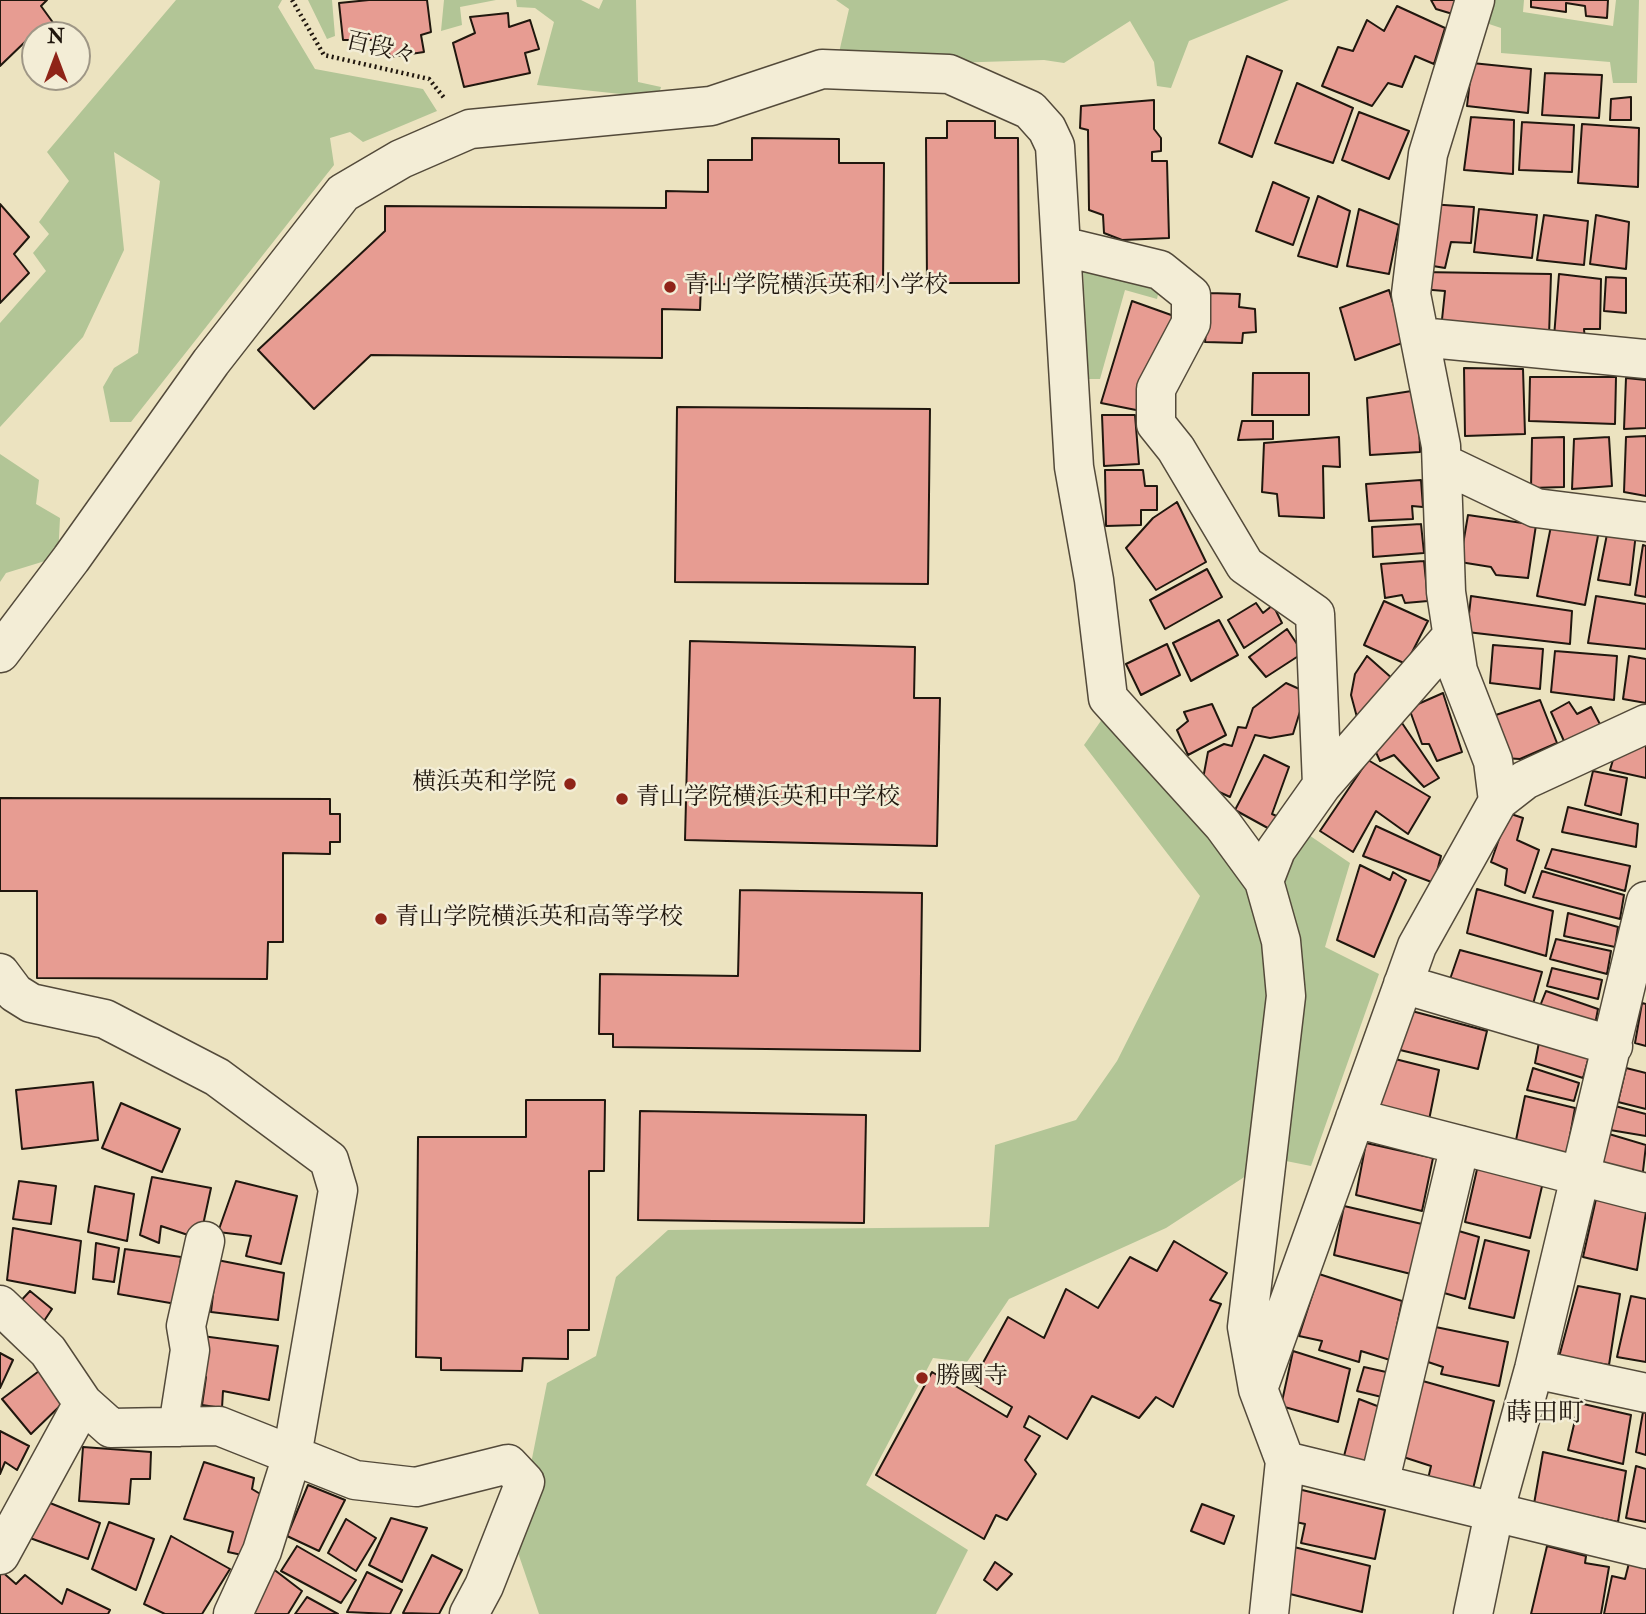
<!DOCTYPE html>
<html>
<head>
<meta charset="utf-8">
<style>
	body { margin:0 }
	#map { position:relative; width:1646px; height:1614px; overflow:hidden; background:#ece3c0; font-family:"IM FELL Double Pica",serif }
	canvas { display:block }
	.north { position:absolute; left:21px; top:21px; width:70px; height:70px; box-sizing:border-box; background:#f3edd6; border:2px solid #9f9786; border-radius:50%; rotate:0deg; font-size:19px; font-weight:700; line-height:28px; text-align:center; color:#20170e }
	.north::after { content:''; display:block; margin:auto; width:24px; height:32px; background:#8f2418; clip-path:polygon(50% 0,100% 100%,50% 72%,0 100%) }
</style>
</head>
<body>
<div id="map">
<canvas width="1646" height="1614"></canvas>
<div class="north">N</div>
</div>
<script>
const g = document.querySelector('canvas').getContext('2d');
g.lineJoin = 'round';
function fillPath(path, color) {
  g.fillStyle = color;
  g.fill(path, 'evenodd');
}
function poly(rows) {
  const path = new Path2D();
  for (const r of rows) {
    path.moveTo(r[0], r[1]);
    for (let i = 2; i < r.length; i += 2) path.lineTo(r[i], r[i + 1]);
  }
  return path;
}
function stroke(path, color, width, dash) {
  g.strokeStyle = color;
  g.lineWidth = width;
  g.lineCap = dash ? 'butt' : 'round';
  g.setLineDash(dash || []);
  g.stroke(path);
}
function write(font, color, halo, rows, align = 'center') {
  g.font = font + ' "IM FELL Double Pica","Noto Serif JP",serif';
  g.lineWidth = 5;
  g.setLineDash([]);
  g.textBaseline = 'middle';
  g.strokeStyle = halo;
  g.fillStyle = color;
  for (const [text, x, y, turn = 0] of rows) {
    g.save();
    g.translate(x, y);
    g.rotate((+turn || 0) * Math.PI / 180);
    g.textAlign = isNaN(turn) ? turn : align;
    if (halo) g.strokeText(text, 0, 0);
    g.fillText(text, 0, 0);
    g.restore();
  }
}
fillPath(poly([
	[176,0,282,0,278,7,315,69,423,89,437,111,363,142,350,132,330,138,334,165,131,422,110,422,103,387,114,368,138,353,160,181,114,152,124,250,83,337,0,427,0,323,46,271,33,253,49,234,39,222,69,181,47,152],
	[308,0,332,0,335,36,327,39],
	[444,0,496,0,460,7,462,25,441,31],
	[516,0,581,0,599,9,603,0,636,0,638,82,661,87,658,98,537,85,554,22,535,8,517,7],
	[836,0,1289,0,1189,41,1171,88,1157,86,1154,62,1130,21,1064,63,1044,60,950,63,838,57,849,9],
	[1487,0,1524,0,1523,12,1613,26,1616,0,1639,0,1637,83,1613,83,1610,62,1501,53,1501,28,1480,21],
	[1083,267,1161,281,1157,299,1125,290,1100,379,1088,379],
	[0,454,39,480,36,504,60,518,58,557,6,573,0,582],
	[1105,715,1252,888,1263,933,1270,999,1252,1172,1166,1228,1009,1299,967,1362,933,1358,866,1485,968,1550,936,1614,539,1614,515,1544,547,1383,596,1356,616,1277,668,1230,989,1227,995,1145,1076,1120,1117,1061,1200,896,1084,745],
	[1303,831,1350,863,1325,947,1379,974,1311,1166,1286,1161,1278,879]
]), '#b2c596');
const building = poly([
	[0,0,47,0,41,6,62,35,35,35,35,47,27,40,0,66,0,0],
	[369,0,427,0,431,32,421,35,424,52,390,57,386,40,343,40,339,3,369,0],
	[1431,0,1460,0,1456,15,1436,9,1431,0],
	[1531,0,1608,0,1607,18,1586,16,1585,6,1566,3,1566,12,1531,7,1531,0],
	[1397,6,1445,28,1434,64,1415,56,1402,87,1388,83,1372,106,1322,86,1338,47,1353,51,1367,20,1384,31,1397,6],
	[508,13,509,27,530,20,539,49,525,53,530,73,464,87,453,43,475,33,470,17,508,13],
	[1247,56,1282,71,1252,157,1219,143,1247,56],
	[1472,63,1531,69,1528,113,1467,106,1472,63],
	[1545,73,1602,75,1599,118,1542,115,1545,73],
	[1297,83,1353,108,1333,163,1275,143,1297,83],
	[1631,97,1631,120,1610,120,1611,99,1631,97],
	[1154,100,1154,129,1161,138,1161,151,1152,152,1152,161,1167,161,1169,238,1122,240,1104,233,1103,215,1089,210,1088,130,1080,128,1081,106,1154,100],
	[1359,112,1409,131,1389,179,1342,160,1359,112],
	[1471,117,1514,120,1513,174,1464,170,1471,117],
	[947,121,995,121,995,138,1018,138,1019,283,927,283,926,138,947,138,947,121],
	[1522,122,1574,125,1572,172,1519,170,1522,122],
	[1582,124,1639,128,1638,187,1578,183,1582,124],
	[752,138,839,139,839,163,884,163,883,285,701,284,700,310,662,309,662,358,371,355,314,409,258,350,385,231,385,206,666,208,666,191,708,192,708,160,752,160,752,138],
	[1273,182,1309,198,1293,245,1256,231,1273,182],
	[1318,196,1350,211,1337,267,1298,256,1318,196],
	[0,204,29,237,14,254,29,273,0,303,0,204],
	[1429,204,1474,207,1471,243,1451,242,1445,268,1421,264,1429,204],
	[1359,209,1399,225,1389,274,1347,266,1359,209],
	[1479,209,1537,215,1532,258,1474,252,1479,209],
	[1544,215,1588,221,1584,265,1537,260,1544,215],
	[1596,215,1629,222,1626,269,1590,264,1596,215],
	[1420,272,1551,274,1549,336,1441,329,1445,291,1420,289,1420,272],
	[1559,274,1601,279,1600,329,1584,329,1585,341,1554,337,1559,274],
	[1606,277,1626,278,1626,313,1604,311,1606,277],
	[1389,290,1405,342,1355,360,1340,308,1389,290],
	[1210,293,1240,294,1239,307,1255,309,1256,332,1243,333,1242,343,1205,342,1210,293],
	[1132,301,1174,316,1146,412,1101,403,1132,301],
	[1464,368,1523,369,1525,434,1465,436,1464,368],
	[1253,373,1309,373,1309,415,1252,415,1253,373],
	[1530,377,1616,377,1615,424,1529,421,1530,377],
	[1626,378,1646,380,1646,428,1624,429,1626,378],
	[1418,390,1420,452,1370,455,1367,398,1418,390],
	[677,407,930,409,928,584,675,582,677,407],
	[1102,415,1135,415,1139,464,1104,466,1102,415],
	[1242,421,1273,421,1273,439,1238,440,1242,421],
	[1646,436,1646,496,1624,492,1626,437,1646,436],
	[1339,437,1340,467,1323,466,1324,518,1279,516,1277,494,1262,492,1264,443,1339,437],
	[1564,437,1564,487,1531,488,1532,438,1564,437],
	[1609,437,1612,486,1572,489,1574,439,1609,437],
	[1105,470,1143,470,1145,486,1157,486,1157,510,1141,510,1141,525,1106,526,1105,470],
	[1421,480,1423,507,1412,506,1413,519,1369,521,1366,484,1421,480],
	[1177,502,1206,562,1156,590,1126,548,1153,518,1177,502],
	[1468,515,1536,525,1528,578,1496,575,1491,567,1460,562,1468,515],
	[1553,516,1600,525,1585,605,1537,596,1553,516],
	[1421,524,1424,553,1373,557,1372,527,1421,524],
	[1608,529,1636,533,1630,585,1598,580,1608,529],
	[1643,545,1646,546,1646,597,1635,595,1643,545],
	[1424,561,1428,601,1405,603,1402,595,1385,598,1381,564,1424,561],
	[1207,569,1222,597,1165,629,1150,600,1207,569],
	[1471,596,1572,611,1570,644,1467,632,1471,596],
	[1596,596,1646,604,1646,649,1588,643,1596,596],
	[1384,601,1428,621,1406,664,1364,645,1384,601],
	[1256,603,1263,613,1273,605,1282,623,1244,648,1228,620,1256,603],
	[1219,620,1238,655,1191,681,1173,643,1219,620],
	[1287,629,1303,653,1266,677,1249,657,1287,629],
	[690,641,915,647,914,698,940,698,937,846,685,840,690,641],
	[1167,644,1180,675,1141,695,1126,664,1167,644],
	[1493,645,1543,649,1540,689,1490,683,1493,645],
	[1555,651,1617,656,1614,700,1551,692,1555,651],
	[1367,656,1394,680,1358,721,1351,695,1355,674,1367,656],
	[1629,656,1646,659,1646,703,1623,699,1629,656],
	[1286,683,1306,692,1293,734,1270,738,1255,735,1230,797,1202,784,1208,752,1224,744,1232,746,1238,727,1246,728,1253,708,1286,683],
	[1443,693,1462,752,1437,761,1429,744,1422,744,1409,708,1443,693],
	[1540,700,1557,743,1520,759,1503,758,1487,718,1540,700],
	[1569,702,1577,714,1591,707,1603,730,1568,750,1551,712,1569,702],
	[1212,704,1226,735,1188,755,1177,730,1188,721,1184,712,1212,704],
	[1402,723,1439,778,1424,787,1394,755,1380,761,1372,744,1402,723],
	[1640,744,1646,746,1646,778,1610,770,1615,753,1640,744],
	[1264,755,1289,767,1272,814,1281,818,1275,832,1235,810,1264,755],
	[1368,760,1430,797,1408,834,1376,811,1353,852,1320,831,1368,760],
	[1593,771,1627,778,1621,815,1585,805,1593,771],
	[0,798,330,799,330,814,340,814,340,842,330,842,330,854,283,853,283,942,268,942,267,979,37,978,37,891,0,891,0,798],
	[1568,807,1638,824,1636,847,1562,832,1568,807],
	[1508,813,1523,818,1517,840,1539,850,1525,893,1505,885,1507,869,1491,862,1508,813],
	[1376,826,1441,856,1434,883,1363,856,1376,826],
	[1552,849,1630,866,1625,891,1545,868,1552,849],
	[1360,865,1390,880,1393,872,1406,880,1374,957,1337,940,1360,865],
	[1542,871,1624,895,1620,919,1533,897,1542,871],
	[1477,889,1553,911,1546,956,1467,933,1477,889],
	[740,890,922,893,920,1051,613,1047,613,1034,599,1034,600,974,738,976,740,890],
	[1568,913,1618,927,1615,947,1564,936,1568,913],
	[1556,939,1611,951,1607,974,1550,959,1556,939],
	[1460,950,1542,972,1531,1011,1447,988,1460,950],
	[1552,968,1602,980,1598,999,1547,986,1552,968],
	[1546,991,1598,1009,1593,1035,1536,1016,1546,991],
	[1642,1003,1646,1004,1646,1046,1635,1043,1642,1003],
	[1408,1010,1487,1031,1478,1069,1396,1049,1408,1010],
	[1540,1037,1590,1053,1583,1078,1535,1063,1540,1037],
	[1391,1058,1439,1070,1428,1125,1369,1106,1391,1058],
	[1533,1068,1579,1083,1574,1101,1527,1090,1533,1068],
	[1626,1068,1646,1073,1646,1109,1618,1102,1626,1068],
	[93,1082,98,1140,22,1149,16,1090,93,1082],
	[1525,1096,1575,1108,1566,1158,1515,1145,1525,1096],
	[526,1100,605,1100,604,1171,589,1171,589,1330,568,1330,568,1359,523,1358,522,1371,441,1370,441,1358,416,1357,418,1137,526,1137,526,1100],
	[121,1103,180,1129,162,1172,102,1148,121,1103],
	[1615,1106,1646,1114,1646,1136,1610,1130,1615,1106],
	[640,1111,866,1115,864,1223,638,1220,640,1111],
	[1609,1134,1646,1145,1642,1180,1601,1171,1609,1134],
	[1366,1143,1433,1158,1422,1211,1356,1195,1366,1143],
	[1478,1165,1543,1182,1530,1238,1465,1222,1478,1165],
	[152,1177,211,1188,200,1239,161,1226,159,1243,140,1235,152,1177],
	[19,1181,56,1186,51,1224,13,1219,19,1181],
	[236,1181,297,1196,281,1264,246,1256,251,1236,218,1232,236,1181],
	[95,1186,134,1194,127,1241,88,1232,95,1186],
	[1596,1199,1646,1212,1637,1270,1583,1257,1596,1199],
	[1344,1206,1422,1224,1411,1274,1334,1255,1344,1206],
	[13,1228,81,1241,75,1293,7,1280,13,1228],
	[1452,1229,1479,1237,1465,1299,1437,1291,1452,1229],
	[1485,1240,1529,1251,1514,1318,1469,1308,1485,1240],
	[1174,1241,1227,1273,1210,1300,1221,1304,1173,1407,1156,1397,1139,1418,1092,1396,1067,1439,1029,1416,1024,1427,1040,1436,1025,1460,1036,1474,1007,1520,996,1515,984,1539,876,1475,932,1372,1007,1417,1012,1407,972,1383,1008,1317,1044,1338,1066,1289,1098,1308,1130,1257,1157,1271,1174,1241],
	[96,1243,119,1248,114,1282,93,1279,96,1243],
	[125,1249,181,1257,176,1304,118,1294,125,1249],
	[217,1260,284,1273,278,1320,211,1312,217,1260],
	[1319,1274,1402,1301,1390,1360,1361,1351,1359,1362,1319,1350,1322,1341,1299,1336,1319,1274],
	[1578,1286,1620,1294,1609,1365,1559,1357,1578,1286],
	[30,1291,52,1309,38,1330,15,1307,30,1291],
	[1631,1296,1646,1299,1646,1362,1617,1357,1631,1296],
	[1426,1325,1508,1342,1499,1386,1441,1374,1443,1367,1419,1359,1426,1325],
	[202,1336,278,1346,269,1400,223,1391,222,1408,202,1405,206,1377,196,1377,202,1336],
	[1293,1351,1350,1369,1338,1422,1281,1406,1293,1351],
	[0,1353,13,1360,0,1388,0,1353],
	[1364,1367,1395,1374,1390,1399,1357,1391,1364,1367],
	[39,1371,64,1402,31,1434,2,1399,39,1371],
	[1412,1378,1494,1401,1473,1489,1428,1479,1431,1466,1394,1454,1412,1378],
	[1359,1399,1385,1409,1370,1463,1344,1456,1359,1399],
	[1579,1403,1631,1415,1623,1464,1568,1450,1579,1403],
	[1643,1412,1646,1413,1646,1455,1636,1452,1643,1412],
	[0,1431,29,1446,17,1470,5,1462,0,1474,0,1431],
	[83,1447,151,1452,150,1479,131,1479,129,1504,79,1501,83,1447],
	[1543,1452,1626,1471,1618,1522,1534,1504,1543,1452],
	[204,1462,254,1478,252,1489,262,1495,242,1555,228,1552,233,1532,184,1519,204,1462],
	[1636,1466,1646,1469,1646,1522,1626,1518,1636,1466],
	[308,1485,345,1500,319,1551,287,1536,308,1485],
	[1298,1489,1385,1510,1375,1559,1301,1543,1305,1524,1291,1521,1298,1489],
	[45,1501,100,1523,88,1559,30,1538,45,1501],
	[1202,1504,1234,1516,1224,1544,1191,1531,1202,1504],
	[391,1518,427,1528,402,1582,369,1565,391,1518],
	[346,1519,376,1538,356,1571,328,1553,346,1519],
	[109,1522,154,1539,136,1590,92,1569,109,1522],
	[171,1536,230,1569,202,1614,165,1614,144,1604,171,1536],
	[297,1546,356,1580,341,1603,281,1571,297,1546],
	[1547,1546,1586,1556,1585,1563,1609,1567,1601,1614,1531,1614,1547,1546],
	[1294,1547,1370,1566,1362,1612,1286,1593,1294,1547],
	[432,1555,462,1570,439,1614,403,1613,432,1555],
	[995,1562,1012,1574,997,1590,984,1580,995,1562],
	[1629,1563,1646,1566,1646,1614,1604,1614,1612,1576,1625,1579,1629,1563],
	[272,1568,302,1591,288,1614,252,1614,272,1568],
	[0,1570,16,1584,25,1575,62,1604,67,1589,110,1610,108,1614,0,1614,0,1570],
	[367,1572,402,1590,390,1614,347,1612,367,1572],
	[307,1597,338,1614,295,1614,307,1597]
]);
fillPath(building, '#e79c92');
stroke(building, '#20170e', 2);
const minor = poly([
	[1061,246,1160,270,1191,295,1191,323,1156,389,1156,424,1176,449,1245,565,1315,614,1322,785],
	[1420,337,1646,359],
	[1442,463,1536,508,1646,522],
	[0,653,71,559,211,362,343,193,401,159,470,129,711,106,822,69,949,74,1030,110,1047,129,1055,146,1074,467,1094,580,1108,698,1223,825,1264,881,1281,941,1286,996,1247,1327,1258,1389,1285,1461,1269,1614],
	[1498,801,1525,780,1646,724],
	[1264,881,1276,850,1322,785,1452,636],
	[0,973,15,993,31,1003,105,1019,217,1077,329,1160,338,1190,292,1456,262,1551,233,1614],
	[1403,984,1613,1046],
	[1355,1118,1646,1193],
	[0,1305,48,1351,83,1403,111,1428,219,1426,355,1480,416,1487,508,1464,525,1482,484,1586,469,1614],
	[1534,1369,1646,1393],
	[1259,1386,1417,946,1498,801,1493,761,1458,671,1446,592,1441,446,1411,294,1428,154,1475,0],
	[178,1427,190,1350,186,1326,205,1241],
	[1285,1461,1646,1549],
	[1379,1484,1460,1145],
	[0,1555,83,1403],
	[1473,1614,1494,1513,1534,1369,1646,901]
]);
stroke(minor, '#534a3a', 41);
stroke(poly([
	[292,0,324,55,429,79,445,99]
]), '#20170e', 4.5, [2, 3.5]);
stroke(minor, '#f3edd6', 38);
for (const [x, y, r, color] of [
	[670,287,7,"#8f2418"],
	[570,784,7,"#8f2418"],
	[622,799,7,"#8f2418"],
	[381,919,7,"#8f2418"],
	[922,1378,7,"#8f2418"]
]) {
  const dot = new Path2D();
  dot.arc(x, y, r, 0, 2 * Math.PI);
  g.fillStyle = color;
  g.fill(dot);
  stroke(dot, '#f3edd6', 2.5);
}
write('24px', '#20170e', '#f3edd6', [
	["百段々",381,50,13]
]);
write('24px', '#20170e', '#f3edd6', [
	["青山学院横浜英和小学校",684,287],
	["横浜英和学院",556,784,"right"],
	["青山学院横浜英和中学校",636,799],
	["青山学院横浜英和高等学校",395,919],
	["勝國寺",936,1378]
], 'left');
write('26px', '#20170e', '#f3edd6', [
	["蒔田町",1545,1415]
]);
</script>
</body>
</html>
